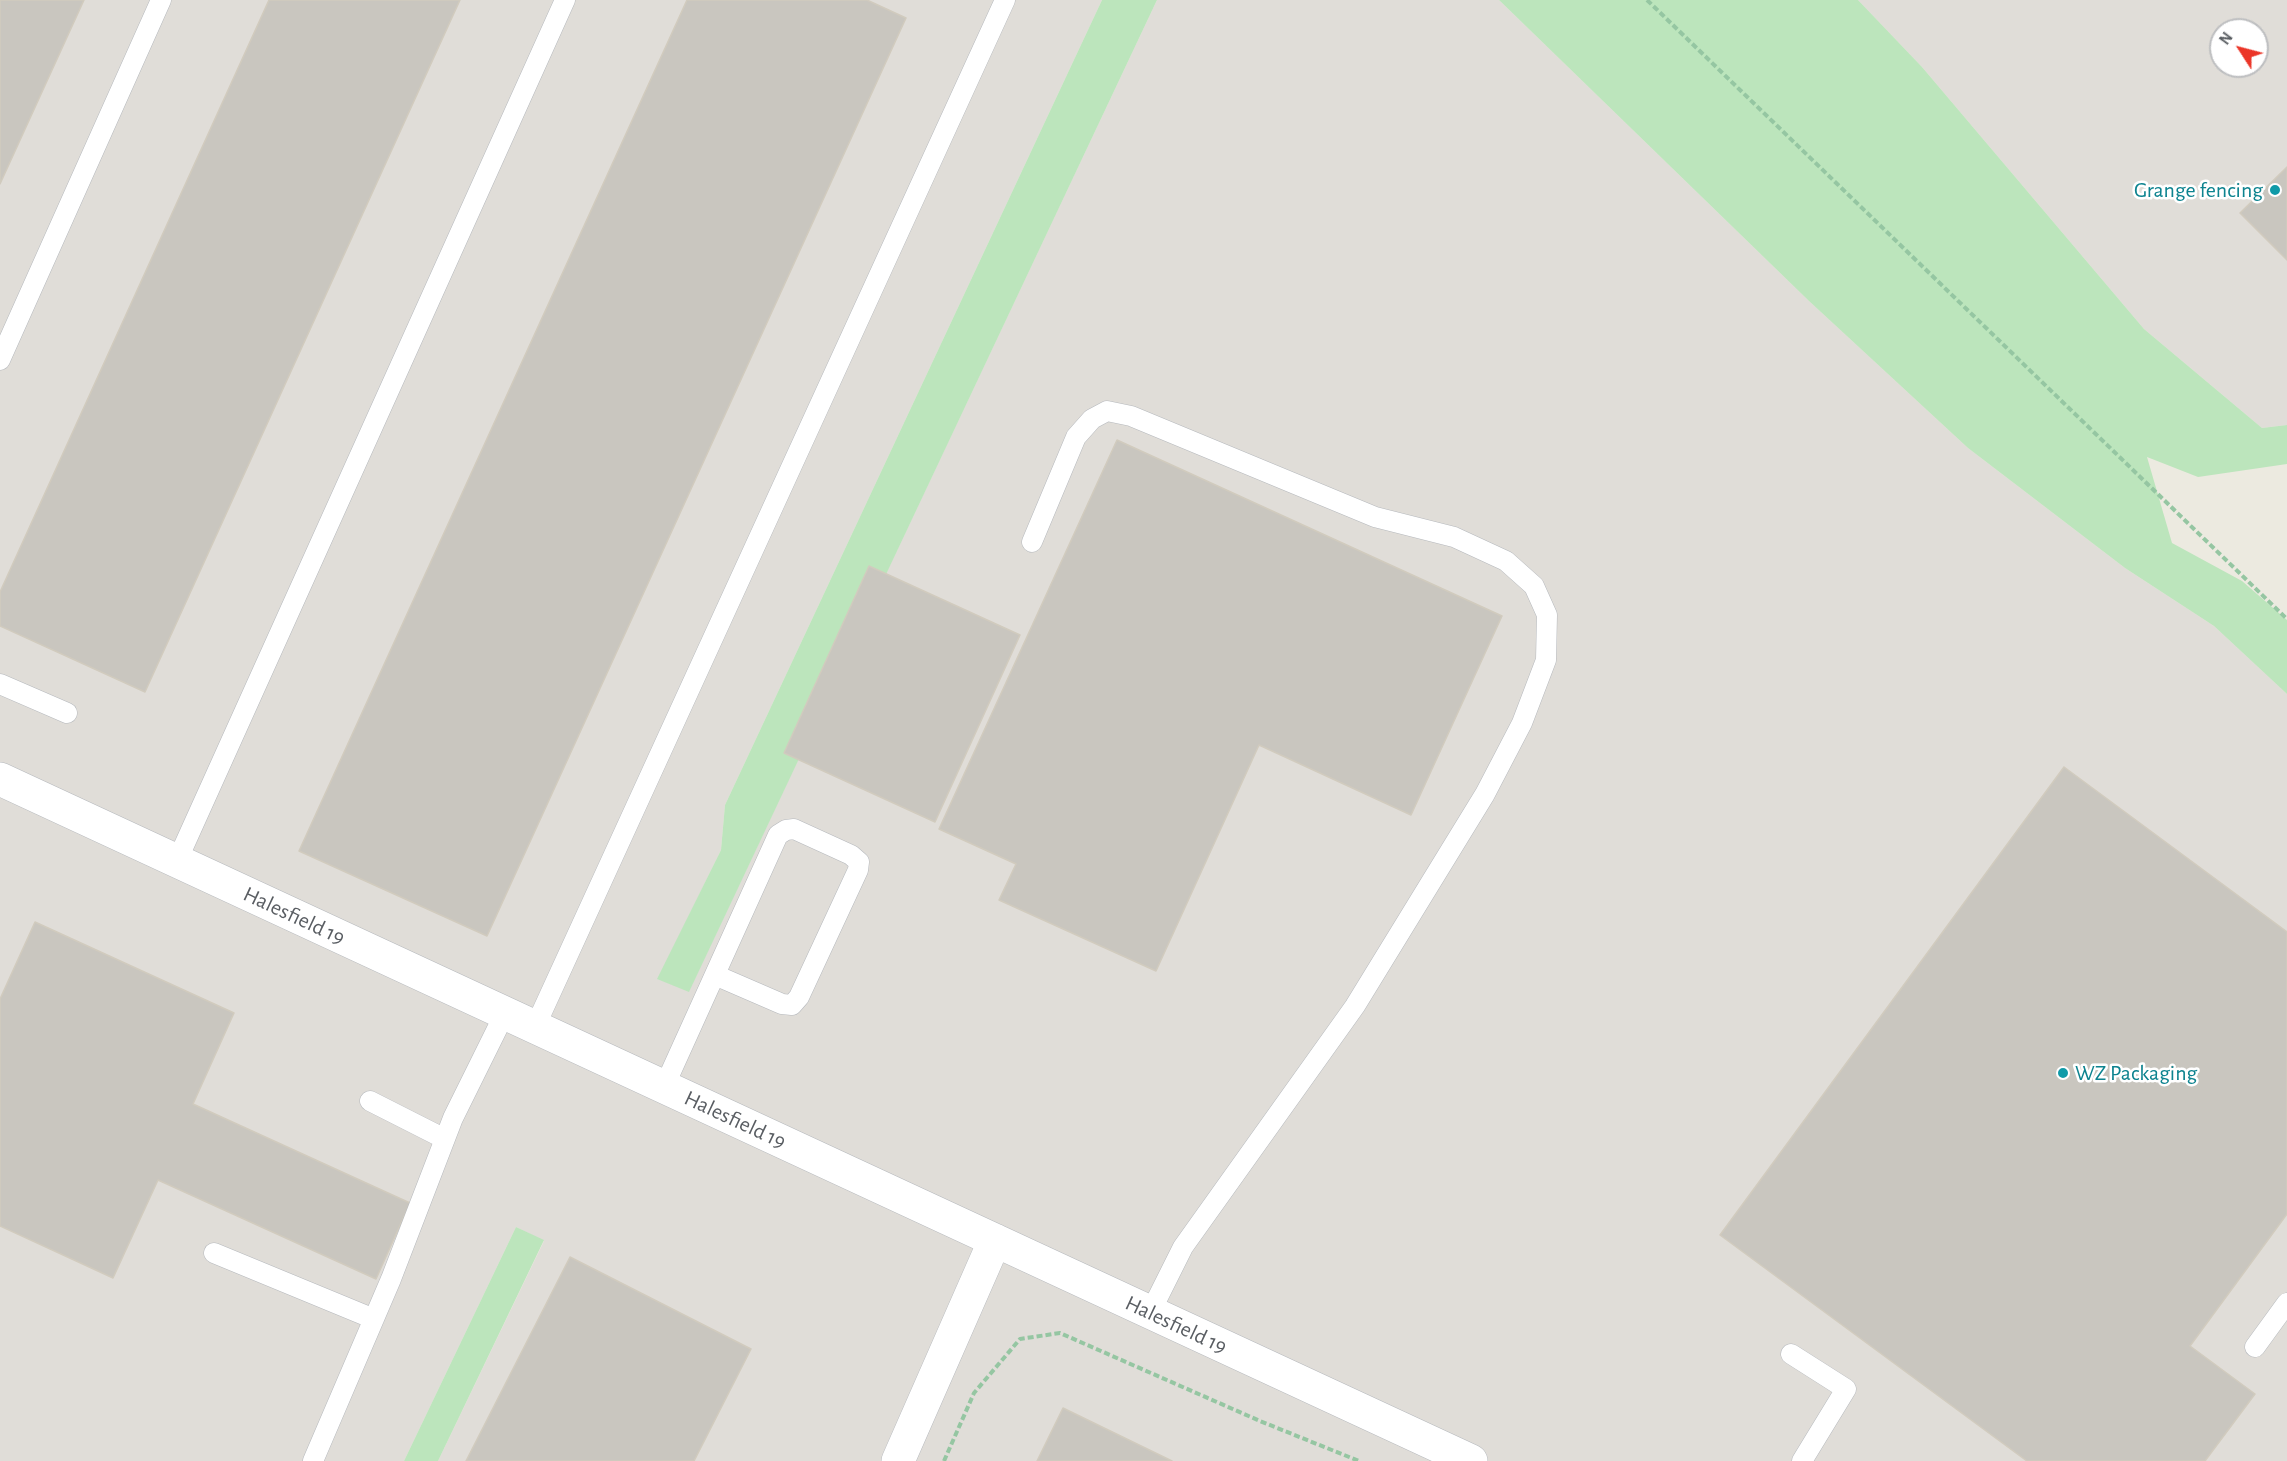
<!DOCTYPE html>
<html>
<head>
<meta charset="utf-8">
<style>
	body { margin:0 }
	#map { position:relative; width:2287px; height:1461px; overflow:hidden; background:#eceae0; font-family:"Alegreya Sans",sans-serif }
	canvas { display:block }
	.north { position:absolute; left:2209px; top:18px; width:60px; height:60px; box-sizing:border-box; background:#fff; border:2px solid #bdbec0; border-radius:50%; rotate:306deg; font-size:16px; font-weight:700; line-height:24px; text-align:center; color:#595d62 }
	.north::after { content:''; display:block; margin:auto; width:21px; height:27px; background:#eb3527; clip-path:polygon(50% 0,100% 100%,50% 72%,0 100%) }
</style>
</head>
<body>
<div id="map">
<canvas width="2287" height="1461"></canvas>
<div class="north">N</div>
</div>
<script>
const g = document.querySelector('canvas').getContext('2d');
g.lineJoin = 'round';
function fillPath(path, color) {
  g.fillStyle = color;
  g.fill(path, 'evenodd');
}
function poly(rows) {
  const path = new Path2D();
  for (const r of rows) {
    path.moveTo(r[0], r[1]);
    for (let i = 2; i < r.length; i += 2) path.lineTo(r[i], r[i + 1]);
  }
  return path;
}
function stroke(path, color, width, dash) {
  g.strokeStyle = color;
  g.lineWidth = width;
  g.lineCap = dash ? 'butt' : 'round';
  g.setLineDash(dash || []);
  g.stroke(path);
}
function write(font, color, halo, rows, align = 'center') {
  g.font = font + ' "Alegreya Sans",sans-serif';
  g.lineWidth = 5;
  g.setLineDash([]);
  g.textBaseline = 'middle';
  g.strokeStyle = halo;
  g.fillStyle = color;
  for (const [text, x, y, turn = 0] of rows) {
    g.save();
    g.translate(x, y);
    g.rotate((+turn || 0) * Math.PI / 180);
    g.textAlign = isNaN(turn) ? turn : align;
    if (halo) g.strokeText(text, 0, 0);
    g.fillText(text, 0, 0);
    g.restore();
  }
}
fillPath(poly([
	[0,0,1102,0,725,805,721,850,658,979,689,991,1157,0,1499,0,1809,301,1968,448,2125,568,2214,626,2287,694,2287,1461,438,1461,544,1241,516,1227,404,1461,0,1461],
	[1858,0,2287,0,2287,425,2262,428,2144,329,1922,67],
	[2221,30,2257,30,2257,66,2221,66]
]), '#e0ddd8');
fillPath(poly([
	[1102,0,1157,0,689,992,657,979,721,850,725,805],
	[1499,0,1858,0,1922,67,2144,329,2262,428,2287,425,2287,464,2198,477,2147,457,2172,543,2242,581,2287,620,2287,694,2214,626,2125,568,1968,448,1809,301],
	[516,1227,544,1240,438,1461,404,1461]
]), '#bce5bc');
const building = poly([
	[0,0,84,0,0,184,0,0],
	[269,0,460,0,145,692,0,626,0,592,269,0],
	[687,0,867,0,906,18,487,936,299,851,687,0],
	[2287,167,2287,260,2240,213,2287,167],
	[1117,440,1502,616,1411,815,1259,745,1156,971,999,900,1016,864,939,829,1117,440],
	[869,566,1020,635,935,822,784,753,869,566],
	[2064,767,2287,932,2287,1214,2190,1346,2255,1394,2205,1461,2027,1461,1720,1235,2064,767],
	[35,922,234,1013,193,1104,410,1203,376,1279,158,1180,113,1278,0,1226,0,999,35,922],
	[570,1257,751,1349,694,1461,466,1461,570,1257],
	[1063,1408,1172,1461,1037,1461,1063,1408]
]);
fillPath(building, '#c9c6bf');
stroke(building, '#d1cbbe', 1.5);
const lane = poly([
	[0,360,161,0],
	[1032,542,1076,437,1092,419,1107,411,1131,416,1375,517,1454,537,1506,561,1534,586,1547,615,1546,660,1522,723,1485,794,1355,1006,1183,1247,1150,1313],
	[0,684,67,713],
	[177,861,565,0],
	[535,1027,1005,0],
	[664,1087,778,835,786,830,794,829,851,855,859,862,858,870,799,997,792,1005,782,1004,715,975],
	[370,1101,445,1139],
	[214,1253,374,1319],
	[2255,1347,2287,1303],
	[1791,1354,1846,1389,1802,1461],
	[313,1461,391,1279,453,1118,505,1013]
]);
const street = poly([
	[0,779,1471,1461],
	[898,1461,995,1240]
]);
stroke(lane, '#b6b9bd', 21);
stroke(street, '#b6b9bd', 34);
stroke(poly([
	[1647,0,2287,619],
	[944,1461,974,1393,1020,1339,1060,1333,1260,1421,1359,1461]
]), '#95c6a2', 4, [6, 3]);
stroke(lane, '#fff', 20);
stroke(street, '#fff', 33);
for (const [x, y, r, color] of [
	[2275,190,6,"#0f9aa8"],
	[2063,1073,6,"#0f9aa8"]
]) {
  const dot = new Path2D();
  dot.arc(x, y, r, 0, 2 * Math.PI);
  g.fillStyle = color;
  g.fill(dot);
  stroke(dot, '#fff', 2);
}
write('22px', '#0d838f', '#fff', [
	["Grange fencing",2263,190],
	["WZ Packaging",2075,1073,"left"]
], 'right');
write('22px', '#595d62', '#fff', [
	["Halesfield 19",294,916,25],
	["Halesfield 19",735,1120,25],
	["Halesfield 19",1176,1325,25]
]);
</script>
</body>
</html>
